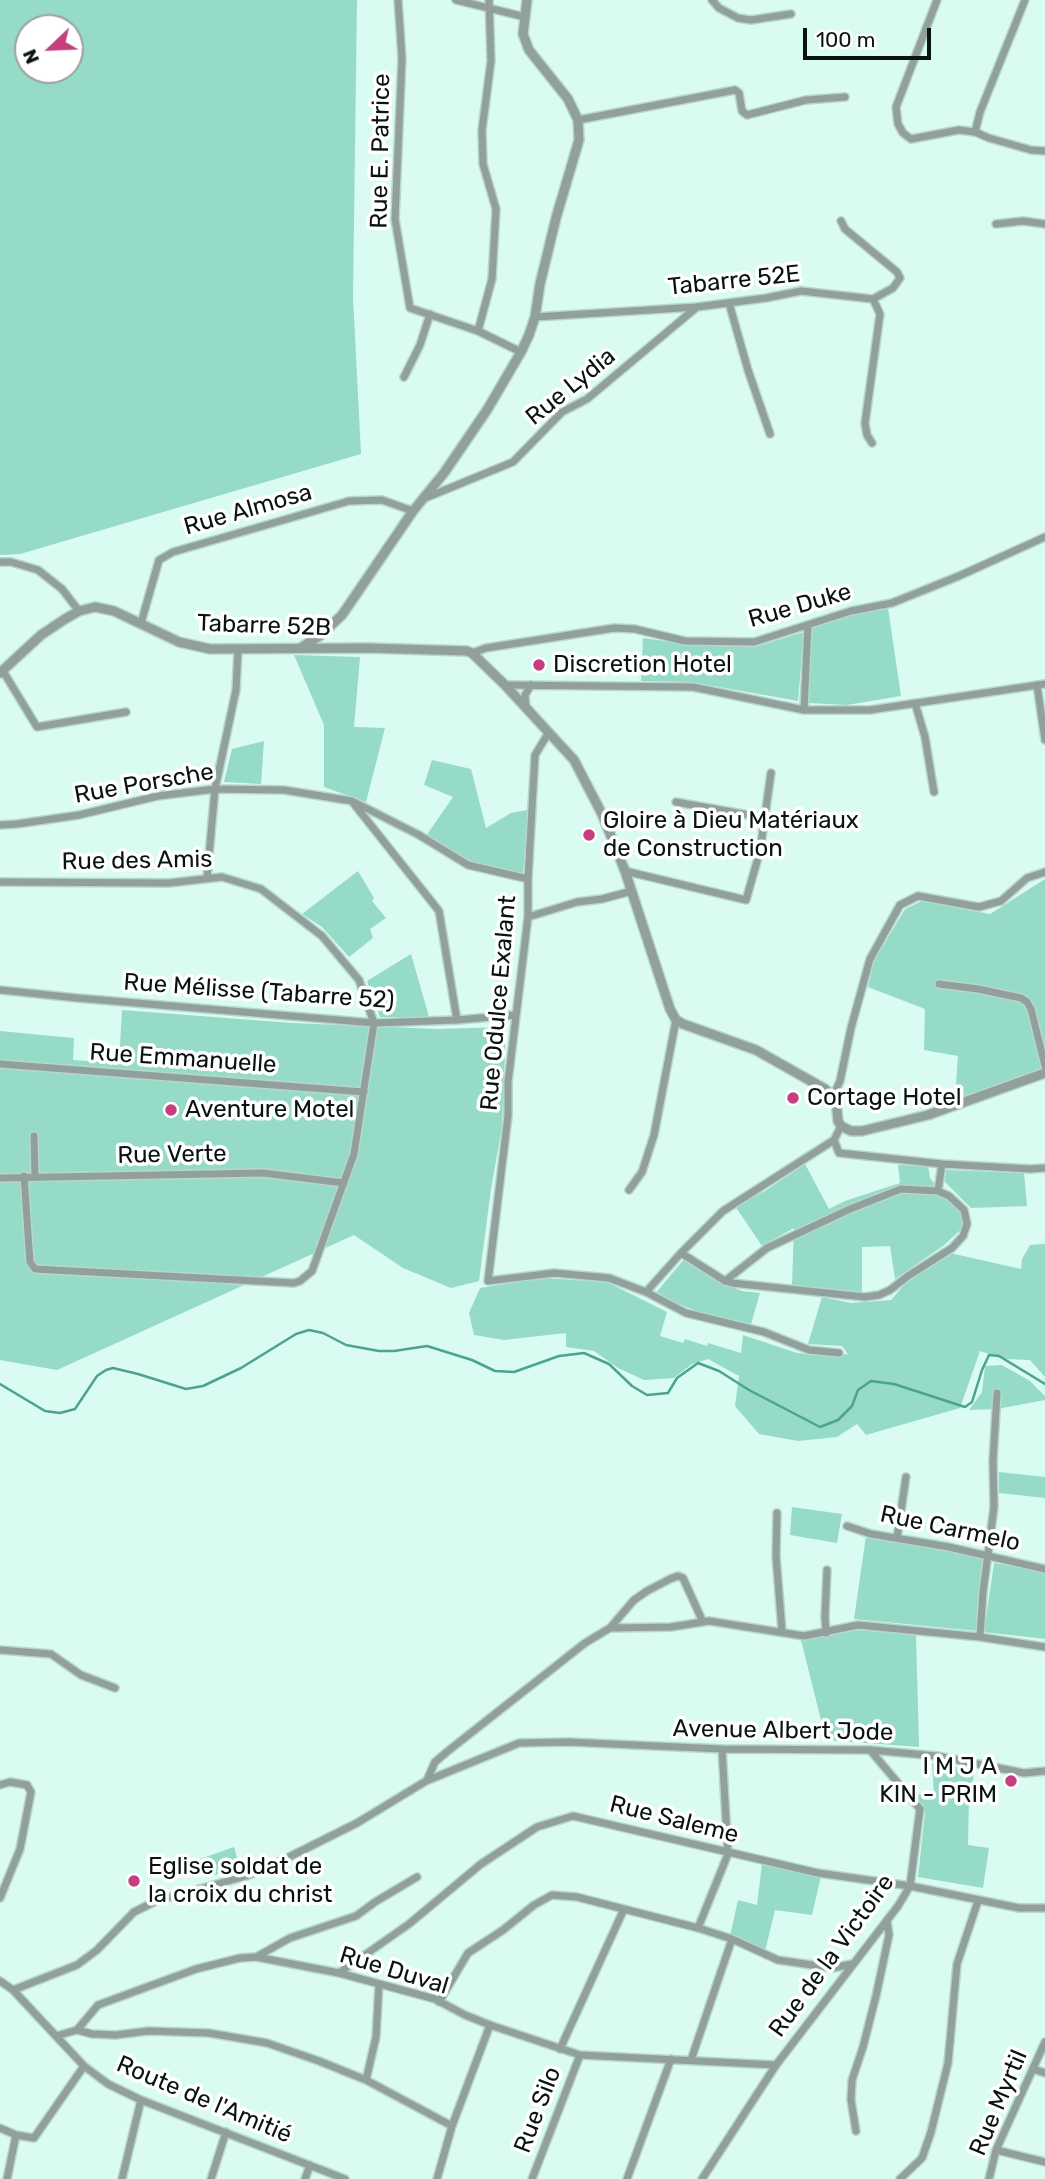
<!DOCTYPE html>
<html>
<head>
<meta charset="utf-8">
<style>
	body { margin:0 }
	#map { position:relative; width:1045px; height:2179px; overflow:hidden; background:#dafbf1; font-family:Rubik,sans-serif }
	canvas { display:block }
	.north { position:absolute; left:14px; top:14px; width:70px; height:70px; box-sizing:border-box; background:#fff; border:2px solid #9ca19f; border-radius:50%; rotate:247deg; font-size:19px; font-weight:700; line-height:28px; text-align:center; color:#081410 }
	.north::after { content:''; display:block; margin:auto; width:24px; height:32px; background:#c53e7d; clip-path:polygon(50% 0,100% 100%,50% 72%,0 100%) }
	.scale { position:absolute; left:803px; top:28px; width:128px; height:32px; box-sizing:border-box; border:4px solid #081410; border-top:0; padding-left:9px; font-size:21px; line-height:24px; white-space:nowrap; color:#081410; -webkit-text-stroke:5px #fff; paint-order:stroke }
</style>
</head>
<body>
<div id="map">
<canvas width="1045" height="2179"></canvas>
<div class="north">N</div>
<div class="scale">100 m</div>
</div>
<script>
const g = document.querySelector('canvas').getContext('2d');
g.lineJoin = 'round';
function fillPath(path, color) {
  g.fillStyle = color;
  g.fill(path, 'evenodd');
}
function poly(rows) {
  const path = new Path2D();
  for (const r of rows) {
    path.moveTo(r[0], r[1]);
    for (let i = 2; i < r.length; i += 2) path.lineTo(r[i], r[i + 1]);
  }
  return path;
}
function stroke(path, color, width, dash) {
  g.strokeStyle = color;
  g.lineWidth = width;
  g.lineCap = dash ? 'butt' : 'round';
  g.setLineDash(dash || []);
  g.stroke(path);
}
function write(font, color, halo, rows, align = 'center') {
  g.font = font + ' Rubik,sans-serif';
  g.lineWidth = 7;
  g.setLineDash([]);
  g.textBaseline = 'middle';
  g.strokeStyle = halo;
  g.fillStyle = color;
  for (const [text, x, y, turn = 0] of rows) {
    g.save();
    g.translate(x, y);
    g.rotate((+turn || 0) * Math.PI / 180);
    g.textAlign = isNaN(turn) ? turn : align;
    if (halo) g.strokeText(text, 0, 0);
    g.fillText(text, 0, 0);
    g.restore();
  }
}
fillPath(poly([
	[0,0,357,0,353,297,361,454,20,554,0,555],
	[28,28,70,28,70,70,28,70],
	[888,608,901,696,847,705,808,703,811,628,868,611],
	[804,632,798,701,691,682,641,681,643,638,685,644,754,647],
	[294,655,360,657,354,727,385,728,366,802,324,787,324,725],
	[264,741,261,784,224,782,232,749],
	[432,760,471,769,486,828,511,813,528,810,523,874,471,862,426,836,453,797,424,785],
	[358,871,374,898,372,901,386,918,370,929,373,938,349,957,322,927,302,914],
	[1045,879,1045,1068,955,1099,958,1056,924,1050,925,1009,868,987,874,961,905,909,922,901,990,914],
	[411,954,429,1017,380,1017,367,981],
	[122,1010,292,1023,437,1029,506,1027,502,1127,491,1189,479,1281,451,1288,403,1268,354,1235,57,1370,0,1360,0,1031,74,1038,73,1060,119,1063],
	[805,1164,829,1209,845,1201,900,1183,898,1165,928,1166,930,1178,938,1188,965,1210,967,1224,943,1246,895,1279,890,1246,862,1247,862,1292,792,1285,794,1228,762,1246,735,1206,765,1191],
	[946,1170,1024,1173,1027,1206,971,1208,945,1182],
	[1045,1244,1045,1377,1030,1360,1004,1359,980,1351,960,1408,866,1435,857,1424,837,1437,798,1441,759,1434,735,1406,739,1376,708,1359,692,1364,674,1378,644,1380,618,1368,594,1351,566,1347,566,1333,504,1340,474,1335,469,1313,480,1288,543,1278,607,1282,667,1312,660,1336,683,1343,685,1339,707,1346,708,1343,741,1353,743,1335,797,1353,831,1356,848,1354,842,1346,808,1344,822,1297,851,1303,891,1300,916,1271,950,1253,1021,1269,1022,1259,1030,1245],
	[685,1258,720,1282,742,1291,760,1293,751,1324,696,1311,655,1294],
	[1002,1365,1030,1381,1045,1396,1045,1400,997,1409,969,1410,982,1392,985,1366],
	[999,1472,1045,1477,1045,1498,999,1493],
	[792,1507,842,1514,837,1543,790,1535],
	[866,1536,920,1544,984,1559,978,1631,854,1619],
	[994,1563,1045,1572,1045,1639,984,1632],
	[859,1630,916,1635,919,1747,826,1740,800,1636,831,1635],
	[932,1763,975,1770,969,1798,968,1845,989,1848,983,1888,918,1877,925,1814,916,1794,934,1795],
	[234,1847,240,1867,206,1878,200,1859],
	[762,1864,821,1876,812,1915,775,1910,765,1951,730,1936,738,1900,757,1905]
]), '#96dac8');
stroke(poly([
	[0,1384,45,1411,60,1413,75,1409,97,1376,106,1370,113,1368,138,1374,186,1389,203,1386,241,1368,296,1334,309,1330,323,1333,346,1345,379,1351,394,1351,427,1346,472,1360,495,1371,514,1372,559,1356,584,1353,609,1364,632,1386,647,1395,668,1393,677,1378,698,1363,719,1371,749,1390,820,1427,838,1420,852,1406,858,1390,871,1381,894,1384,965,1407,972,1402,982,1370,989,1355,999,1356,1045,1384]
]), '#4ca38e', 2.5);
const minor = poly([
	[398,0,402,58,395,219,410,308,478,331,521,352],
	[456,0,525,17],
	[712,0,719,8,738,18,751,20,791,14],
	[937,0,896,107,898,124,903,133,911,139,959,130,975,132,989,138,1031,150,1045,151],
	[578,120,735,90,739,93,742,111,747,115,806,100,845,97],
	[975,132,980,112,1025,0],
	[841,221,845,229,897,272,900,278,893,288,873,299],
	[996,224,1023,221,1045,224],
	[729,303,748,370,770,434],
	[535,317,697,307,766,298,801,291,873,299,880,314,865,423,867,435,872,443],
	[478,331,492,279,496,209,483,164,482,130,491,61,489,0],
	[404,377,420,345,430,314],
	[423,499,513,462,562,412,587,399,697,307],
	[0,562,11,562,38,570,62,589,79,611],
	[141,623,159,560,173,552,349,501,382,500,413,511],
	[472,653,486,648,614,628,635,629,685,641,754,642,851,611,892,603,959,576,1045,537],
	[3,671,37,727,126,712],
	[505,685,693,687,804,710,870,710,1045,684],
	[1037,685,1045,740],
	[915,703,925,737,934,792],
	[526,707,525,695,531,685],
	[804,710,808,625],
	[549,732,535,755,528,879,528,917,508,1082,508,1116,488,1281,554,1273,609,1278,646,1292,686,1313,764,1332,809,1350,839,1353],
	[676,802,765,818],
	[354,804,439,911,457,1020],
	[0,825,17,824,79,815,158,796,215,789,284,790,352,801,419,835,468,865,528,879],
	[625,871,746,900,760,851,771,773],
	[207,878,215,789,236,690,238,650],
	[0,882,169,883,222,877,261,889,322,936,359,980,374,1023,354,1154,312,1271,300,1281,294,1283,35,1269,30,1262,24,1176],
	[528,917,577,902,602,899,632,891],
	[939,984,978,989,1021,998,1027,1002,1031,1009,1045,1066],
	[0,990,77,998,374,1023,457,1020,515,1015],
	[0,1064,364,1092],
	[833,1096,840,1081,851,1028,870,959,900,905,918,896,979,907,1001,901,1027,878,1045,872],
	[841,1126,834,1140,839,1153,942,1164,1031,1169,1045,1168],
	[34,1136,35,1176],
	[0,1178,263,1173,344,1183],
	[629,1190,642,1172,654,1135,676,1020],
	[938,1191,942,1164],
	[681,1253,725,1281,732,1283,865,1297,879,1295,890,1290,908,1276,952,1248,963,1236,967,1224,964,1210,949,1196,938,1191,901,1189,850,1209,767,1248,725,1281],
	[646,1292,681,1253,723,1211,834,1140],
	[777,1513,776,1556,782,1631],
	[847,1526,871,1534,949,1547,1045,1569],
	[897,1538,906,1477],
	[610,1628,671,1627,709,1621,804,1636,858,1625,980,1637,1045,1647],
	[826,1633,825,1617,827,1570],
	[980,1637,983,1592,994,1507,993,1461,997,1393],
	[0,1650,51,1654,81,1675,115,1688],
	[427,1780,435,1762,448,1751,585,1643,610,1628,634,1600,647,1591,670,1579,678,1576,683,1578,703,1622],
	[0,1785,10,1782,27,1785,31,1792,20,1849,0,1898],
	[698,1928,728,1854,722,1749],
	[256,1957,290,1938,356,1916,375,1902,417,1877],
	[339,1973,409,1924,481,1864,537,1827,573,1816,818,1873,910,1886,1019,1908,1045,1908],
	[0,1981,13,1990,84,2066,108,2084,141,2100,345,2179],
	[13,1990,77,1965,97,1950,134,1912,156,1901,246,1876,271,1866,357,1823,426,1781,519,1743,568,1742,722,1749,870,1750,937,1756,1024,1773,1045,1771],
	[439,2002,468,1953,503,1930,534,1905,552,1895,577,1897,698,1928,732,1939,778,1960,833,1968,852,1964],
	[77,2030,92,2034,116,2035,148,2031,209,2033,267,2043,319,2061,366,2080,452,2126],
	[56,2036,77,2030,98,2005,196,1969,240,1958,256,1957,339,1973,435,1999,465,2015,490,2025,580,2055,776,2065],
	[560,2049,624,1909],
	[691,2060,732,1939],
	[1033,2069,1045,2073],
	[366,2080,376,2037,379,1984],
	[0,2128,16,2135,34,2138,84,2066],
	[856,2131,851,2100,852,2080,863,2047,876,1996,889,1935,887,1920],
	[996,2150,1045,2162],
	[7,2179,16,2135],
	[122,2179,141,2100],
	[211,2179,226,2132],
	[305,2179,310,2165],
	[437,2179,452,2126,490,2025],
	[532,2179,580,2055],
	[627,2179,671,2059],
	[702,2179,776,2065,898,1906,910,1886,920,1809,870,1750],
	[900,2179,922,2158,931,2132,948,2063,957,1964,978,1901],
	[989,2179,996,2150,1045,2042]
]);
const tertiary = poly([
	[302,647,321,635,342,615,413,511,444,473,487,410,521,352,529,335,535,317,540,284,556,218,579,140,578,120,568,99,529,50,523,34,527,0],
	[0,673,41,635,65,619,79,611,95,607,114,611,179,642,210,649,368,648,467,651,472,653,505,685,574,760,602,814,625,871,670,1009,676,1020,683,1024,756,1050,825,1089,836,1100,838,1121,841,1126,851,1131,862,1131,928,1115,1045,1073]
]);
stroke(minor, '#b8d6cd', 10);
stroke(tertiary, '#b8d6cd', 12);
stroke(minor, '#92a09c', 7);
stroke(tertiary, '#92a09c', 9);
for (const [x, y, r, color] of [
	[539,665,7,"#c53e7d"],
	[589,835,7,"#c53e7d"],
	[793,1098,7,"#c53e7d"],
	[171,1110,7,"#c53e7d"],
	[1011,1781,7,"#c53e7d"],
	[134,1881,7,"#c53e7d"]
]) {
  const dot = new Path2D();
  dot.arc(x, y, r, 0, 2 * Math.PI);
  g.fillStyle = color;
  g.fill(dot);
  stroke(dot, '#fff', 2.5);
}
write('24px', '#081410', '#fff', [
	["Rue E. Patrice",381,151,-89],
	["Tabarre 52E",734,281,-6],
	["Rue Lydia",571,387,-39],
	["Rue Almosa",248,510,-16],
	["Rue Duke",800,606,-16],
	["Tabarre 52B",264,626,2],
	["Rue Porsche",144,784,-10],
	["Rue des Amis",137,861,-1],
	["Rue Mélisse (Tabarre 52)",259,992,4],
	["Rue Odulce Exalant",499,1003,-85],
	["Rue Emmanuelle",183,1059,4],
	["Rue Verte",172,1155,-1],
	["Rue Carmelo",950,1529,12],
	["Avenue Albert Jode",783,1731,1],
	["Rue Saleme",674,1820,14],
	["Rue de la Victoire",832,1956,-54],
	["Rue Duval",394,1971,17],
	["Route de l'Amitié",204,2100,23],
	["Rue Myrtil",999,2103,-67],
	["Rue Silo",538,2110,-69]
]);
write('24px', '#081410', '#fff', [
	["Discretion Hotel",553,665],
	["Gloire à Dieu Matériaux",603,821],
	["de Construction",603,849],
	["Cortage Hotel",807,1098],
	["Aventure Motel",185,1110],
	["I M J A",997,1767,"right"],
	["KIN - PRIM",997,1795,"right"],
	["Eglise soldat de",148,1867],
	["la croix du christ",148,1895]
], 'left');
</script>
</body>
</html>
